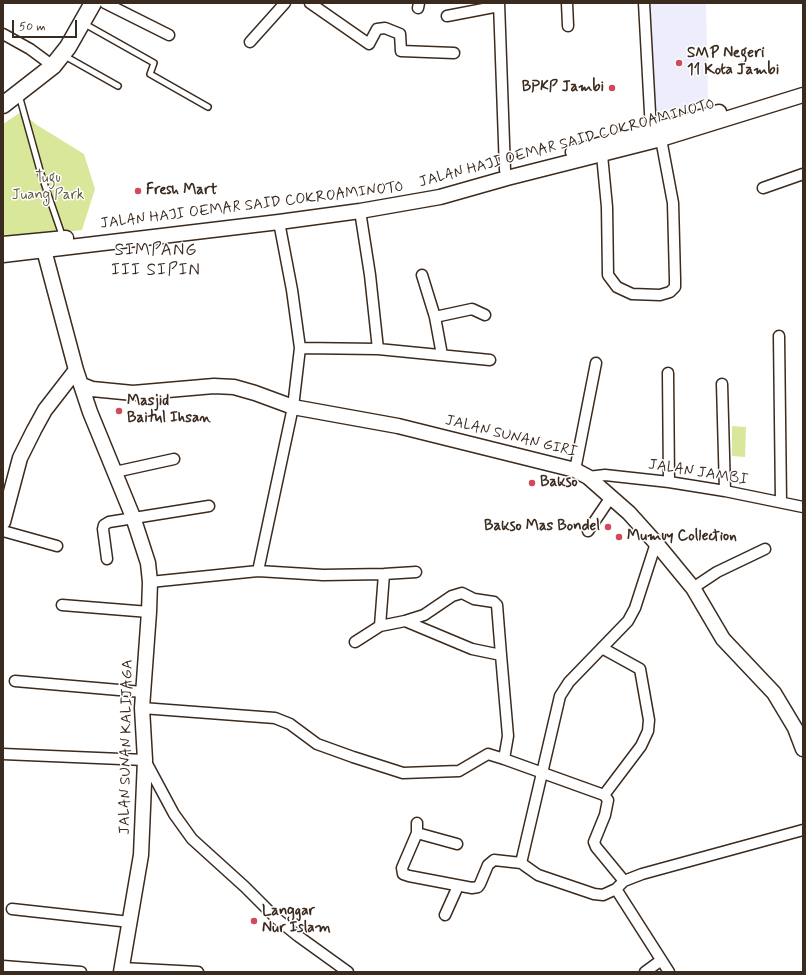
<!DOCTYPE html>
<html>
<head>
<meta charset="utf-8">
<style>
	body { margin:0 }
	#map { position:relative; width:806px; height:975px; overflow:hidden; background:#fff; font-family:Mynerve,sans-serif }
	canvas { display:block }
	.frame { position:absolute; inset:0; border:4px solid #3b2a1e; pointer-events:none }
	.scale { position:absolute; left:12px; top:20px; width:65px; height:18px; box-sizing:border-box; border:2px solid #3b2a1e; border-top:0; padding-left:5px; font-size:12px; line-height:14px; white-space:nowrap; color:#3b2a1e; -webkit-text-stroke:3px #fff; paint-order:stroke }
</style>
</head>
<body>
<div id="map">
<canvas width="806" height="975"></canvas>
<div class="frame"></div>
<div class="scale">50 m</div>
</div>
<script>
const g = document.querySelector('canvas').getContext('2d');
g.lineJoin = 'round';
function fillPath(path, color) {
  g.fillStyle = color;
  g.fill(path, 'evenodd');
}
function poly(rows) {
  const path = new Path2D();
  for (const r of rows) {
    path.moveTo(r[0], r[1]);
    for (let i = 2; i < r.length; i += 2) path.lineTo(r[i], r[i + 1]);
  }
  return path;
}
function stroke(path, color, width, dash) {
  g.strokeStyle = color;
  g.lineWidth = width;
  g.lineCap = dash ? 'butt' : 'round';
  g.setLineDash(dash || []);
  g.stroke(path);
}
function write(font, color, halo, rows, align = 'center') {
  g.font = font + ' Mynerve,sans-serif';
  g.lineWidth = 3;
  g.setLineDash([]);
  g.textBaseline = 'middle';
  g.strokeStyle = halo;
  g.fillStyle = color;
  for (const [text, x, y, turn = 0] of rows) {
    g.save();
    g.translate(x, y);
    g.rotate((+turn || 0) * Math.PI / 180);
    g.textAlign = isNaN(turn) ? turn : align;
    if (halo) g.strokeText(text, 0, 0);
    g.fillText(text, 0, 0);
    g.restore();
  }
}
fillPath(poly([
	[648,3,706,3,708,102,652,120]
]), '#ededfc');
fillPath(poly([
	[21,112,37,125,84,154,95,189,82,230,3,239,3,124],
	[732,426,746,427,745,457,732,456]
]), '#d8e79a');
const lane = poly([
	[83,23,154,63,150,74,208,107],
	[63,55,118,86],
	[19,95,41,174,61,232]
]);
const street = poly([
	[105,3,169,35],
	[310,3,369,44,377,29,385,28,400,34,401,51,454,53],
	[499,3,505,170],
	[567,3,568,26],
	[644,3,651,131],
	[418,8,419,3],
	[447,16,499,6],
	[3,34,30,49,53,66],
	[250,42,285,3],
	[602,155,607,207,608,275,617,287,632,294,660,295,670,292,675,287,675,279,673,203,661,139],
	[763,188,803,174],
	[360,211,370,275,378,349],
	[422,275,435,317,442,355],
	[435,317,472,309,485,315],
	[779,336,781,502],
	[300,348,378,349,490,360],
	[668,373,669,482],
	[722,384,725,491],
	[575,470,596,363],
	[115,472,174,459],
	[588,477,605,475,669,482,725,491,803,507],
	[3,531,57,546],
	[588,531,611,497],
	[656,543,635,608,628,621,569,682,560,696,521,863,538,875,594,894,603,895,616,889,624,881,642,874,803,830],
	[107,559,103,529,104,525,109,522,209,506],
	[258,571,293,407,300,348,292,290,279,222],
	[150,582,258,571,323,575,384,574,416,572],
	[693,588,717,572,765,549],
	[62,605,149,612],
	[380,626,405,621,424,615,452,596,462,593,474,599,494,602,497,605,501,655,472,649,405,621],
	[355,642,380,626,384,574],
	[602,648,640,669,649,720,648,731,641,746,604,795],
	[501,655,508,736,504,759],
	[15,681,142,692],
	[142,708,275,718,290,724,317,744,353,757,403,773,459,771,488,754,504,759,604,795,608,800,605,815,594,842,596,847,624,881],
	[3,754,145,760,174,814,192,839,245,887,277,919,298,936,348,972],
	[417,823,417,833,402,868,403,874,409,876,472,888,478,887,480,884,488,865,494,860,521,863],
	[417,833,457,844],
	[616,889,669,972],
	[12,909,130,922],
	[445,915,458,886],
	[3,966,81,972],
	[122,968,198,972],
	[645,972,660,961]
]);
const secondary = poly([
	[573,152,719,112],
	[3,244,66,238],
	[44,250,76,370,90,412,133,517,148,563,150,582,149,612,142,708,145,760,141,855,121,972],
	[3,255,279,222,360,211,440,197,507,178,661,139,803,95],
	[82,385,92,389,133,393,214,386,234,387,255,393,293,407,398,426,575,470,588,477,629,513,656,543,693,588,723,639,774,693,795,728,803,749],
	[3,522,20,458,34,430,45,410,76,370]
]);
const primary = poly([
	[3,105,53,66,68,47,93,3]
]);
stroke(lane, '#3b2a1e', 8);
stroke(street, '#3b2a1e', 13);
stroke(secondary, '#3b2a1e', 17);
stroke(primary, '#3b2a1e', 19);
stroke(lane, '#fff', 5);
stroke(street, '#fff', 10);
stroke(secondary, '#fff', 14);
stroke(primary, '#fff', 16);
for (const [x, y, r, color] of [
	[679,63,4,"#d1495b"],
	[612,88,4,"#d1495b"],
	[138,191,4,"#d1495b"],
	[119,411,4,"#d1495b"],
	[532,483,4,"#d1495b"],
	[608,527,4,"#d1495b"],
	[619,537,4,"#d1495b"],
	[254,921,4,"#d1495b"]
]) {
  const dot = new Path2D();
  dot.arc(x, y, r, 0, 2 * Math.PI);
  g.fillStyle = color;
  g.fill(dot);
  stroke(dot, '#fff', 1.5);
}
write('bold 15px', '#3b2a1e', '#fff', [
	["SMP Negeri",687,54],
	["11 Kota Jambi",687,71],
	["BPKP Jambi",604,88,"right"],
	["Fresh Mart",146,191],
	["Masjid",127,402],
	["Baitul Ihsan",127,419],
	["Bakso",540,483],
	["Bakso Mas Bondel",600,527,"right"],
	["Mumuy Collection",627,537],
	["Langgar",262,912],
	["Nur Islam",262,929]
], 'left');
write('15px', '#3b2a1e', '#fff', [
	["JALAN HAJI OEMAR SAID COKROAMINOTO",567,144,-15],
	["JALAN HAJI OEMAR SAID COKROAMINOTO",252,206,-7],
	["JALAN SUNAN GIRI",511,437,14],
	["JALAN JAMBI",698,473,9],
	["JALAN SUNAN KALIJAGA",127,747,-89]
]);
write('15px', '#62593d', '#fff', [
	["Tugu",48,179],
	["Juang Park",48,196]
]);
g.letterSpacing = '1px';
write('17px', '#3b2a1e', '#fff', [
	["SIMPANG",156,251],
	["III SIPIN",156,271]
]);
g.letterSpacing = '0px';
</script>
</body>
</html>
